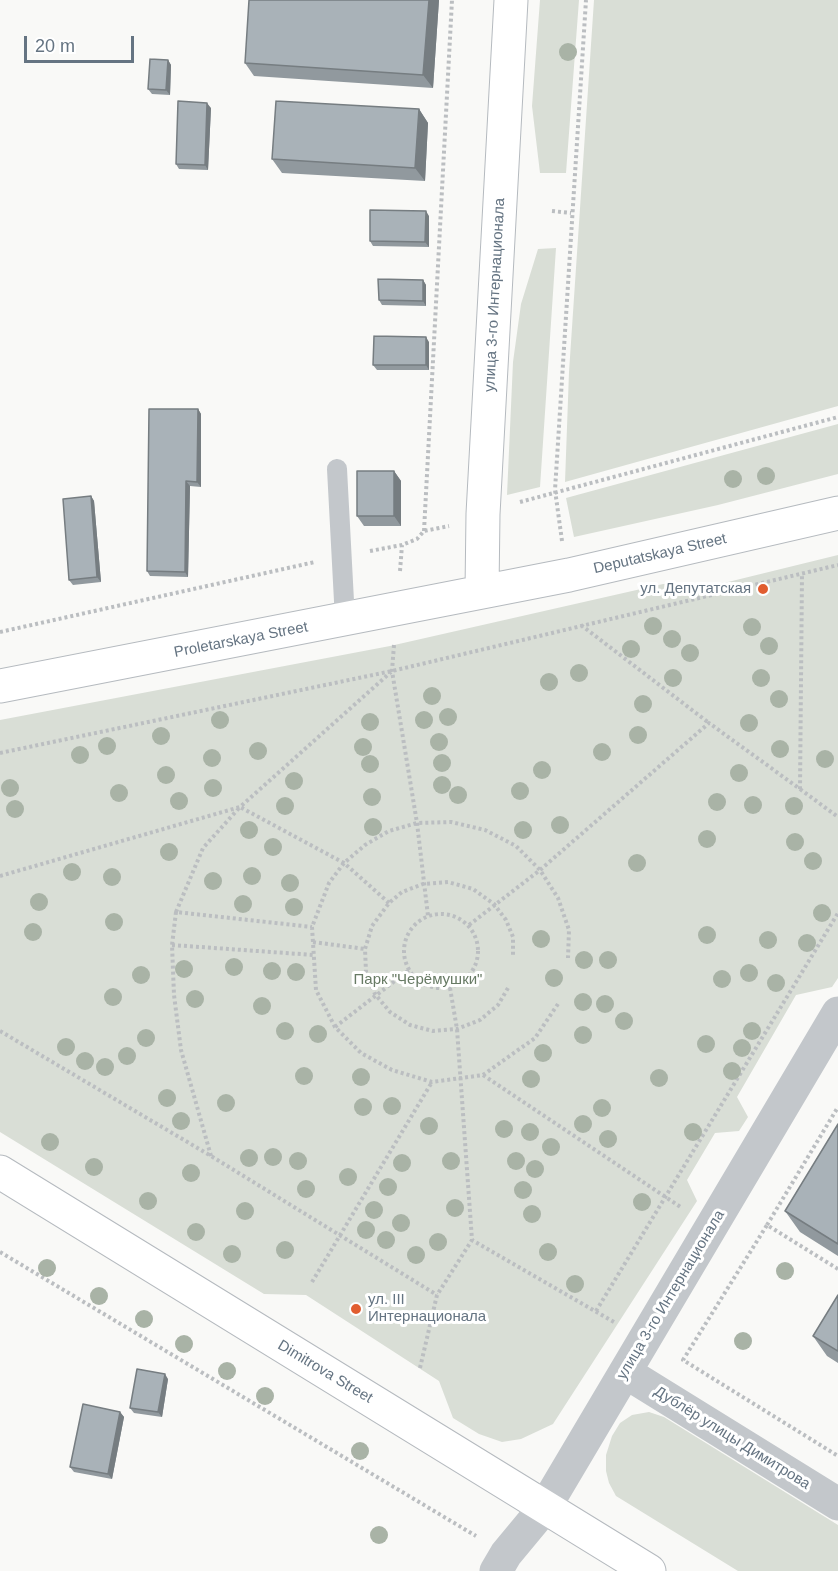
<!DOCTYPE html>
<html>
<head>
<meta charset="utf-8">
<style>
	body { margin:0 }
	#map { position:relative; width:838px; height:1571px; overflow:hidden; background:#f9f9f7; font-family:Helvetica,sans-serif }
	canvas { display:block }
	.scale { position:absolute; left:24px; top:36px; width:110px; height:27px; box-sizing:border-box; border:3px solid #657482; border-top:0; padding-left:8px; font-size:18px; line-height:21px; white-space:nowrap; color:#657482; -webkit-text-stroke:4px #fff; paint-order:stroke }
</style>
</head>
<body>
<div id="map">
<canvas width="838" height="1571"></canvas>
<div class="scale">20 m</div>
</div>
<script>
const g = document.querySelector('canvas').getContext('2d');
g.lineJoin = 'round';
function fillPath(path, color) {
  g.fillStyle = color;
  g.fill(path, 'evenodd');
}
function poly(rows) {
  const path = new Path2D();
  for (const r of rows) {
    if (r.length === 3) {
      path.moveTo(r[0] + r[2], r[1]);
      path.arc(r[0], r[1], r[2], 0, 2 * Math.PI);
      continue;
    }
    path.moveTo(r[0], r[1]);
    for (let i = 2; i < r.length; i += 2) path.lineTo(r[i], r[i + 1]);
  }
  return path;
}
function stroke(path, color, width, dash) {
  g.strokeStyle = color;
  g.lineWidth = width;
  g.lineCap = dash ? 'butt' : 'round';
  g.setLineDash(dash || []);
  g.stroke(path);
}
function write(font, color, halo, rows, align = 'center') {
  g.font = font + ' Helvetica,sans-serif';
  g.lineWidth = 6;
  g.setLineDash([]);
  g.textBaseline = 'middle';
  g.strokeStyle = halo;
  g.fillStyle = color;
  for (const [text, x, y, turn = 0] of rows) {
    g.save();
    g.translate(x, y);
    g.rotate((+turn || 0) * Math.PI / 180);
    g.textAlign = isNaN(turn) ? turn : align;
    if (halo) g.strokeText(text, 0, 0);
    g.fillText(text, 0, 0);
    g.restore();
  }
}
fillPath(poly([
	[540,0,579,0,566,173,540,173,532,106],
	[594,0,838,0,838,406,565,482,569,372],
	[556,248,540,487,507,495,513,362,521,304,538,249],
	[838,424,838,474,718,505,574,537,566,498],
	[838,555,838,978,832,987,796,995,737,1097,748,1117,739,1131,715,1133,687,1180,697,1201,553,1424,521,1439,502,1442,479,1434,453,1418,439,1381,306,1295,264,1294,0,1132,0,720,390,646,663,584,728,582],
	[649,1412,664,1417,838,1525,838,1571,738,1571,616,1496,609,1483,606,1471,606,1455,612,1436,620,1423,632,1415]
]), '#d9ded6');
const secondary = poly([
	[482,590,483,514,511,0],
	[0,686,569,575,838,513],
	[0,1172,649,1571]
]);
stroke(secondary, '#b5babf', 35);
stroke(poly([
	[552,211,571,213],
	[520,502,838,417],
	[424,531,452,0],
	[562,541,555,490,586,0],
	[370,551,402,545,417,539,424,531,449,526],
	[400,571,402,545],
	[581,625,709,723],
	[0,632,315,562],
	[394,645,392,671,417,823,428,916],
	[0,753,392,671,838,565],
	[800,789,838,817],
	[0,876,240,807,391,672],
	[176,912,203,848,240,807,344,863,389,903],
	[441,951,37],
	[469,925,540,870,709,723,800,789,802,574],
	[313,942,365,949],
	[172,945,314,955],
	[450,988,457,1029,472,1240,614,1322],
	[508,988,498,1005,480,1020,457,1029,433,1031,410,1025,390,1012,375,994,366,972,365,949,372,926,389,903,402,892,423,884,448,882,473,889,494,904,506,920,513,937,513,956],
	[558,1004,535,1038,483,1075,432,1082,392,1070,361,1053,335,1027,316,990,312,927,329,883,344,863,365,845,389,831,417,823,451,822,485,830,516,846,540,870,558,898,569,930,568,958],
	[335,1027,409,970],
	[0,1031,211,1156,437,1295],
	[483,1075,682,1208],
	[211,1156,181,1050,174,995,172,945,176,912,312,927],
	[767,1225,838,1107],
	[0,1252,476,1536],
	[838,1269,767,1225,683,1360,838,1456],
	[312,1282,432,1082],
	[596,1311,838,913],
	[420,1368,437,1295,472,1240]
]), '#bbbec1', 4, [3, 3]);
stroke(poly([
	[337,469,345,620]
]), '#c3c7cb', 20);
stroke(poly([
	[625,1372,838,1504],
	[496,1571,506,1554,545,1507,838,1013]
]), '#c3c7cb', 33);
stroke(secondary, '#fff', 33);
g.fillStyle = '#a9b3a6';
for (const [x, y] of [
	[568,52],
	[766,476],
	[733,479],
	[653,626],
	[752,627],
	[672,639],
	[769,646],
	[631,649],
	[690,653],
	[579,673],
	[673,678],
	[761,678],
	[549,682],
	[432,696],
	[779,699],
	[643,704],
	[448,717],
	[220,720],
	[424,720],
	[370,722],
	[749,723],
	[638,735],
	[161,736],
	[439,742],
	[107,746],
	[363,747],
	[780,749],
	[258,751],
	[602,752],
	[80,755],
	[212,758],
	[825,759],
	[442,763],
	[370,764],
	[542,770],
	[739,773],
	[166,775],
	[294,781],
	[442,785],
	[10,788],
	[213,788],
	[520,791],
	[119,793],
	[458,795],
	[372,797],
	[179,801],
	[717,802],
	[753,805],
	[285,806],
	[794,806],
	[15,809],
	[560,825],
	[373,827],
	[249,830],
	[523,830],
	[707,839],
	[795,842],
	[273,847],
	[169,852],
	[813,861],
	[637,863],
	[72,872],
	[252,876],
	[112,877],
	[213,881],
	[290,883],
	[39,902],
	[243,904],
	[294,907],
	[822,913],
	[114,922],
	[33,932],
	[707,935],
	[541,939],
	[768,940],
	[807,943],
	[584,960],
	[608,960],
	[234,967],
	[184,969],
	[272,971],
	[296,972],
	[749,973],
	[141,975],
	[554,978],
	[722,979],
	[776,983],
	[113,997],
	[195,999],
	[583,1002],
	[605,1004],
	[262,1006],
	[624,1021],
	[285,1031],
	[752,1031],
	[318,1034],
	[583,1035],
	[146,1038],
	[706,1044],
	[66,1047],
	[742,1048],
	[543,1053],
	[127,1056],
	[85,1061],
	[105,1067],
	[732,1071],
	[304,1076],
	[361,1077],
	[659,1078],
	[531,1079],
	[167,1098],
	[226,1103],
	[392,1106],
	[363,1107],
	[602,1108],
	[181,1121],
	[583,1124],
	[429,1126],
	[504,1129],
	[530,1132],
	[693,1132],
	[608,1139],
	[50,1142],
	[551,1147],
	[273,1157],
	[249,1158],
	[298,1161],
	[451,1161],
	[516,1161],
	[402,1163],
	[94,1167],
	[535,1169],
	[191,1173],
	[348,1177],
	[388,1187],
	[306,1189],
	[523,1190],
	[148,1201],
	[642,1202],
	[455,1208],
	[374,1210],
	[245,1211],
	[532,1214],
	[401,1223],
	[366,1230],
	[196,1232],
	[386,1240],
	[438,1242],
	[285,1250],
	[548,1252],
	[232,1254],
	[416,1255],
	[47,1268],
	[785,1271],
	[575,1284],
	[99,1296],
	[144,1319],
	[743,1341],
	[184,1344],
	[227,1371],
	[265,1396],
	[360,1451],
	[379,1535]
]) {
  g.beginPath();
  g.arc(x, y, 9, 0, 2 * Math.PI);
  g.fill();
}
fillPath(poly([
	[439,0,433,88,254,76,245,63],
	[168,60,171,65,170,95,152,94,148,89],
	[211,108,208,170,179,169,176,164],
	[419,109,428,123,425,181,282,173,272,159],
	[429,216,429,247,373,246,370,241],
	[423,280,426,285,426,306,382,305,379,300],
	[429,342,429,370,377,370,373,365],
	[198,409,201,414,201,487,190,486,188,577,150,576,147,571],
	[394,471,401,481,401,526,364,526,357,516],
	[91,496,94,501,101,582,73,585,69,580],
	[838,1124,838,1256,800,1232,785,1211],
	[838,1295,838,1363,827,1356,813,1336],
	[168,1379,162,1417,134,1413,130,1408],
	[120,1412,124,1417,112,1479,74,1472,70,1467]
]), '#91999e');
fillPath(poly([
	[429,0,439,0,433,88,423,75],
	[168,60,171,65,170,95,166,90],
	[207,103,211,108,208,170,205,165],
	[419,109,428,123,425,181,415,168],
	[426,211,429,216,429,247,425,242],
	[423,280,426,285,426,306,423,301],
	[426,337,429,342,429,370,426,365],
	[198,409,201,414,201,487,197,482],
	[394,471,401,481,401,526,394,516],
	[186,481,190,486,188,577,185,572],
	[91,496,94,501,101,582,97,577],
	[165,1374,168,1379,162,1417,158,1412],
	[120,1412,124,1417,112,1479,108,1474]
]), '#767d81');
const building = poly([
	[249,0,429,0,423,75,245,63,249,0],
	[150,59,168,60,166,90,148,89,150,59],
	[178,101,207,103,205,165,176,164,178,101],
	[276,101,419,109,415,168,272,159,276,101],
	[370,210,426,211,425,242,370,241,370,210],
	[378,279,423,280,423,301,379,300,378,279],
	[374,336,426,337,426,365,373,365,374,336],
	[149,409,198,409,197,482,186,481,185,572,147,571,149,409],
	[357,471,394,471,394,516,357,516,357,471],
	[91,496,97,577,69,580,63,499,91,496],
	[838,1124,838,1244,785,1211,838,1124],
	[838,1295,838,1351,813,1336,838,1295],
	[137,1369,165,1374,158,1412,130,1408,137,1369],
	[83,1404,120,1412,108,1474,70,1467,83,1404]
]);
fillPath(building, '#a9b2b8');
stroke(building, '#767d81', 1.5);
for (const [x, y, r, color] of [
	[763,589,6,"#e15d30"],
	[356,1309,6,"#e15d30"]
]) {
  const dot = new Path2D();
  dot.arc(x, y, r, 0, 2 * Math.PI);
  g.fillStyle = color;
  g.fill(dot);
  stroke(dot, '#fff', 2);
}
write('15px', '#657482', '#fff', [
	["улица 3-го Интернационала",495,295,-87],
	["Deputatskaya Street",660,554,-13],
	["Proletarskaya Street",241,640,-11],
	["улица 3-го Интернационала",671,1295,-59],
	["Dimitrova Street",325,1372,31],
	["Дублёр улицы Димитрова",732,1438,32]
]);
write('15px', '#657482', '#fff', [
	["ул. Депутатская",751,589],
	["ул. III",368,1300,"left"],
	["Интернационала",368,1317,"left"]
], 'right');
write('15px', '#677a64', '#fff', [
	["Парк \"Черёмушки\"",418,980]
]);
</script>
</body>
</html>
